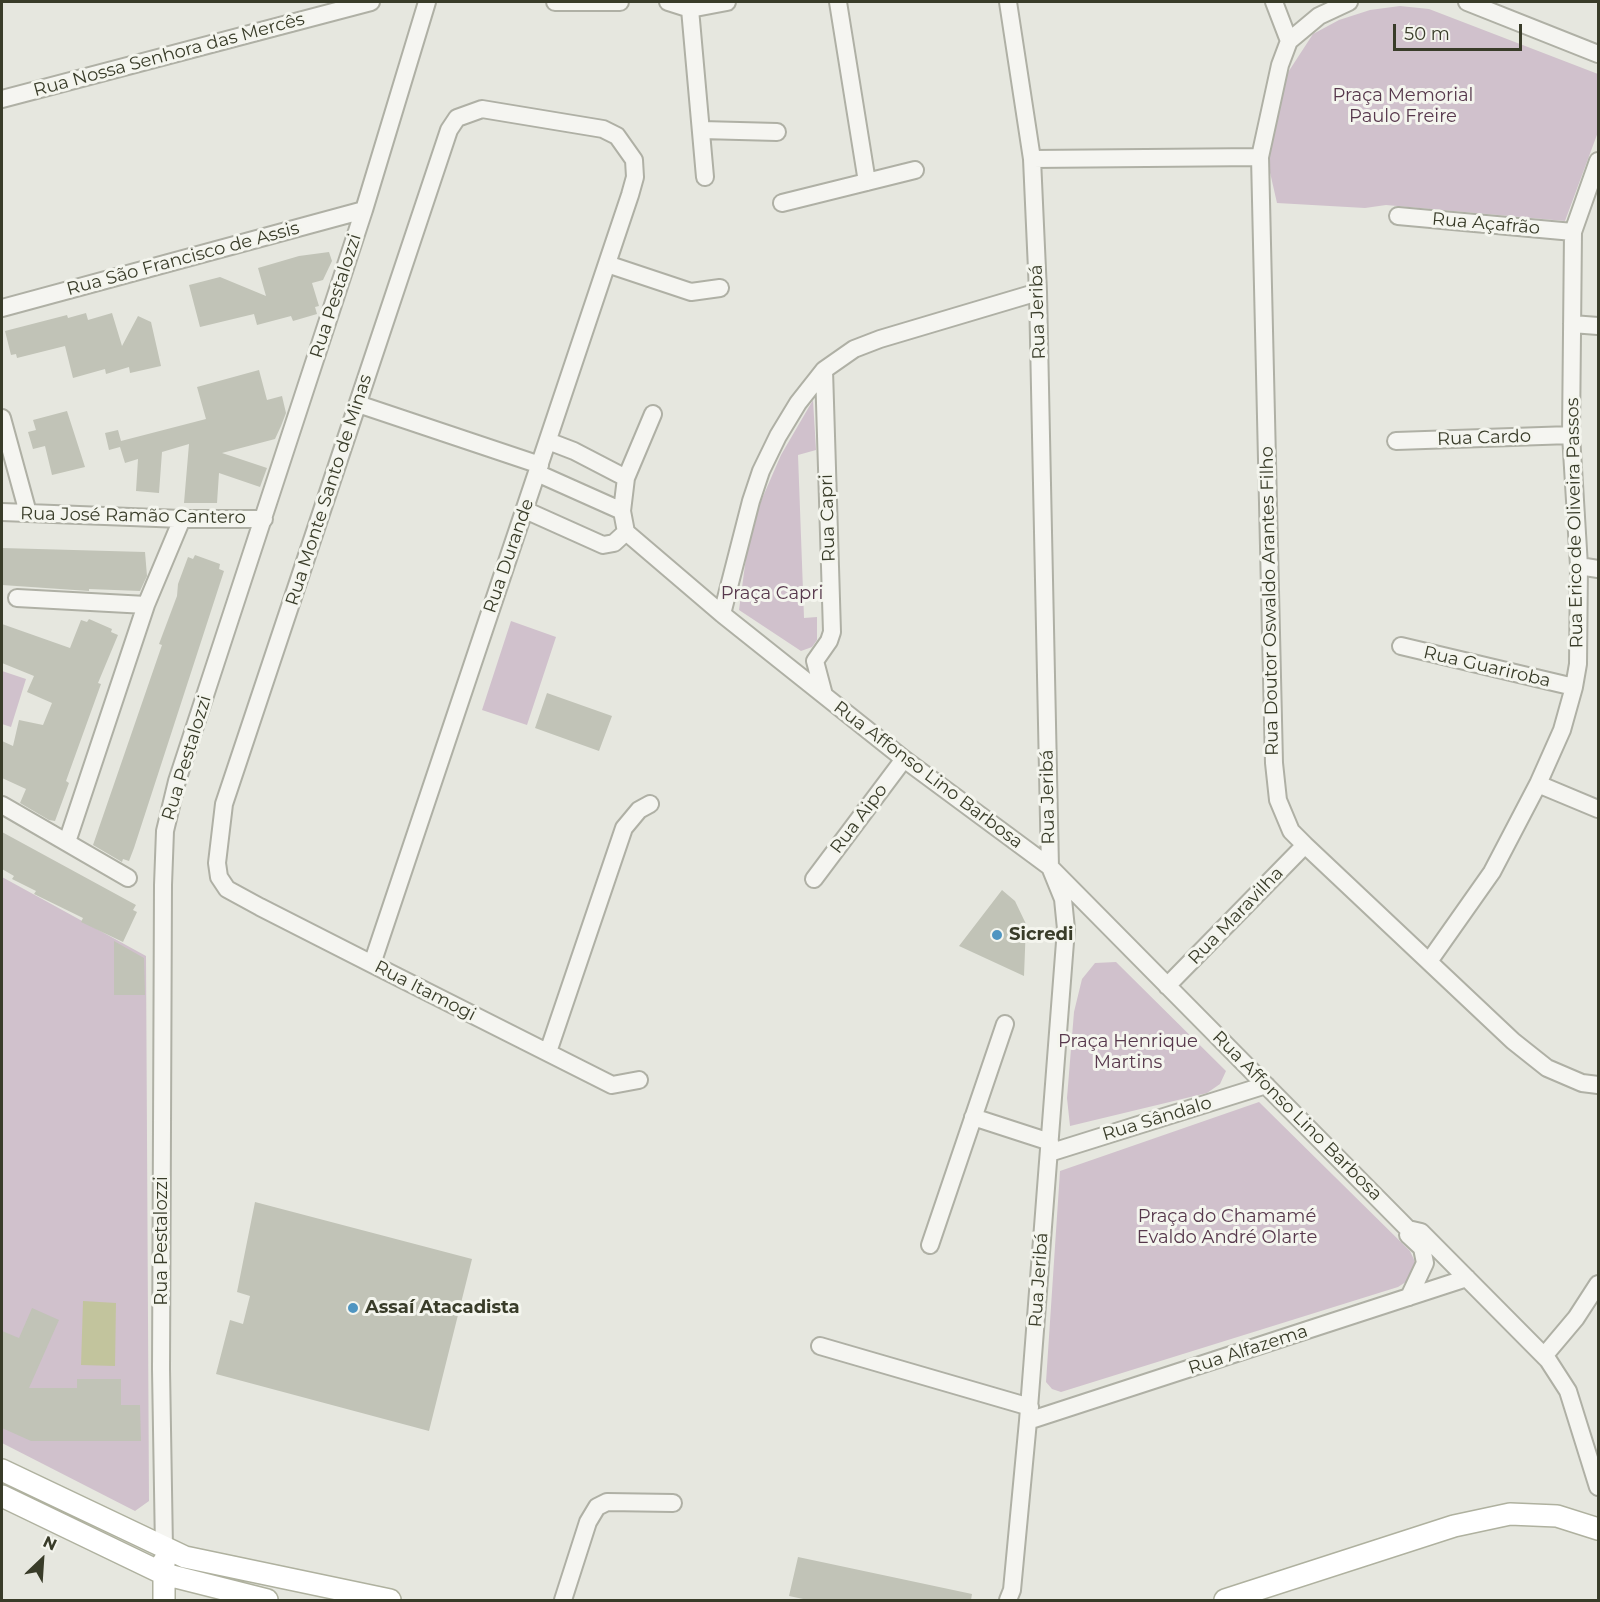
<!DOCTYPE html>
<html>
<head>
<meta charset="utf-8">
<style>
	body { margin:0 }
	#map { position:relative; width:1600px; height:1602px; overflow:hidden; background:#e6e7df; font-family:Montserrat,sans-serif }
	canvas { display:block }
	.frame { position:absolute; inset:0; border:3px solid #393c29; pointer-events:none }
	.north { position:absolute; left:12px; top:1530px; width:60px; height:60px; -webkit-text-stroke:4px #f4f5ee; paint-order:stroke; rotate:25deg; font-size:16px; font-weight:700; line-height:24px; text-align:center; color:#393c29 }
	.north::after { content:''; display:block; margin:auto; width:21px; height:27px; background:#393c29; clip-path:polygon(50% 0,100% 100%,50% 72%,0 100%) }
	.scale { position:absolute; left:1393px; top:24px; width:129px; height:27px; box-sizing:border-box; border:3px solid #393c29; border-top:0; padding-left:8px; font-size:18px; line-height:21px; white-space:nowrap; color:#393c29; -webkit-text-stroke:4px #f4f5ee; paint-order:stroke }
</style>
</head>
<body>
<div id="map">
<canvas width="1600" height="1602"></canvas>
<div class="frame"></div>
<div class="north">N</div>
<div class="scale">50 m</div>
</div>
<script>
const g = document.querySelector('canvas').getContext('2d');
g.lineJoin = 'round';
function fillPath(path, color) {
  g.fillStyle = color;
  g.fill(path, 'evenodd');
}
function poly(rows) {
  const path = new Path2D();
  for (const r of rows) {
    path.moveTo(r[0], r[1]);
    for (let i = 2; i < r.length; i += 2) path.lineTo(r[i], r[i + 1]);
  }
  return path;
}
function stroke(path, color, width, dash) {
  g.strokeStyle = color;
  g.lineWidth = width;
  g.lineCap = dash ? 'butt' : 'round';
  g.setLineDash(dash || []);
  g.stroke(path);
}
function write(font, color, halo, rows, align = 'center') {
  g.font = font + ' Montserrat,sans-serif';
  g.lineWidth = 6;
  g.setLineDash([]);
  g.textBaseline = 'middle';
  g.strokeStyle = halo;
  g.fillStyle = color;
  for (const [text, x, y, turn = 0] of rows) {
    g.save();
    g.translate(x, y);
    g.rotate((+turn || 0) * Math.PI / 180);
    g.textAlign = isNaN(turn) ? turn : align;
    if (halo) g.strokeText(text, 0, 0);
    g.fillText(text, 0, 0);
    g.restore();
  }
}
fillPath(poly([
	[1400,6,1429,9,1598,74,1598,132,1565,221,1386,205,1365,208,1277,203,1269,168,1271,123,1285,77,1298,57,1313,34,1339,20,1370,10],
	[813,400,816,450,798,455,804,618,817,617,817,640,812,647,801,651,739,610,747,550,758,508,781,455],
	[511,621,556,637,527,725,482,710],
	[2,671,26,679,11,727,2,724],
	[2,877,146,956,149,1501,135,1511,2,1443],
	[1116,962,1226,1071,1220,1084,1207,1093,1070,1126,1067,1098,1074,1012,1082,979,1095,963],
	[1259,1102,1410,1251,1416,1264,1409,1280,1398,1287,1061,1392,1052,1389,1046,1382,1060,1171]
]), '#d0c1cc');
fillPath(poly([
	[83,1301,116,1303,115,1366,81,1365]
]), '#c2c49d');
fillPath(poly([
	[329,252,332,261,323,280,312,283,319,306,315,307,317,314,293,321,291,316,257,325,254,314,200,327,189,285,220,277,266,296,258,268,299,256],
	[86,313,88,320,112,313,122,346,138,316,151,322,161,366,130,373,129,367,106,374,105,369,73,378,65,346,17,358,16,354,11,355,5,331,67,315,68,318],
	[259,370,267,400,282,396,286,413,281,426,275,439,222,453,267,468,260,487,219,473,217,503,184,503,189,444,162,452,159,493,136,491,138,459,125,463,120,447,109,450,105,433,118,430,121,441,206,419,197,387],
	[67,411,85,467,52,475,45,446,33,449,28,432,36,430,33,420],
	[2,548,145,552,147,576,140,591,89,589,89,591,2,585],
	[195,555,220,564,219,569,224,571,134,848,129,861,123,859,122,862,93,845,162,645,159,644,177,596,178,584,188,557,193,559],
	[89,619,112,629,111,632,118,635,98,683,101,684,66,781,69,783,55,821,49,820,20,803,26,789,2,778,2,741,13,746,19,720,43,725,52,703,27,692,34,676,2,663,2,624,70,648,81,620,87,622],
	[547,693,612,716,599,751,535,728],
	[2,832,136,905,133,910,137,912,123,942,81,922,83,918,34,894,36,891,12,879,14,876,2,869],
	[1002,890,1015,901,1026,924,1024,976,959,946],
	[114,941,144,958,145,995,114,995],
	[255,1202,472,1259,429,1431,216,1374,230,1320,243,1324,250,1296,237,1292],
	[32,1308,59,1320,29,1388,77,1388,77,1379,121,1379,121,1405,140,1405,141,1441,31,1441,2,1428,2,1331,19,1338],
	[798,1557,972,1594,971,1600,808,1600,789,1596]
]), '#c1c3b7');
const minor = poly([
	[555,2,620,2],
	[668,2,690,9,727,2],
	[838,2,867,182],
	[1274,2,1289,41],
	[1349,2,1319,16,1289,41,1280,65,1260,157,1274,763,1278,800,1291,831,1305,845,1513,1041,1547,1068,1582,1083,1598,1085],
	[1467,2,1598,54],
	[690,9,705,177],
	[2,99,371,2],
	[702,130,777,132],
	[1032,159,1260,157],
	[782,203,915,170],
	[1398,216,1573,232],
	[607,264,691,292,720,288],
	[2,308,364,210],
	[1572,324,1598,326],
	[358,404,540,465],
	[653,414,626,478,622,511,626,532,722,614,904,759,1050,867,1408,1229,1421,1232,1548,1360,1568,1391,1598,1487],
	[2,418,28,513],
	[548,441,574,451,626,478],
	[1396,441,1571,435],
	[537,473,622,511],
	[525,510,603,545,614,543,626,532],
	[2,512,182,519,264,519],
	[1579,566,1598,569],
	[17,598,146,605],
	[722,614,751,501,761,471,778,436,798,403,824,370,854,349,880,339,1038,292],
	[1401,646,1574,687],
	[824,695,815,661,829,641,832,632,824,370],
	[1538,784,1598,809],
	[2,805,128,878],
	[67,842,146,605,182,519],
	[814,879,904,759],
	[1430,960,1492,872,1538,784,1562,730,1574,687,1578,664,1579,566,1571,435,1573,232,1598,161],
	[372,964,630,195,635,177,634,160,617,136,603,129,482,109,457,118,449,130,224,804,217,863,219,877,227,889,260,907,372,964,612,1085,639,1080],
	[1167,986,1305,845],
	[548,1052,624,828,639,810,650,804],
	[973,1117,1050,1142],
	[1049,1153,1266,1085],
	[1408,1235,1422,1248,1425,1263,1409,1297],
	[930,1245,1005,1024],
	[820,1346,1030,1407],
	[1544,1356,1576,1318,1598,1284],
	[1028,1421,1467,1278],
	[164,1549,161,1369,163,885,165,831,177,781,364,210,427,2],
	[563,1600,588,1522,597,1507,607,1502,673,1503],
	[1008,1600,1012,1590,1028,1421,1066,929,1063,899,1050,867,1038,292,1032,159,1008,2]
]);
const major = poly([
	[2,1470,185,1557,390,1600],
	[2,1496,164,1574,267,1600],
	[164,1600,164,1561],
	[1225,1600,1454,1526,1510,1514,1557,1516,1598,1529]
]);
stroke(minor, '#afb0a5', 20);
stroke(major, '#afb19f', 24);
stroke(minor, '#f5f5f1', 16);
stroke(major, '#fff', 21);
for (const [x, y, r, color] of [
	[997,935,6,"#4f95c1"],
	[353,1308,6,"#4f95c1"]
]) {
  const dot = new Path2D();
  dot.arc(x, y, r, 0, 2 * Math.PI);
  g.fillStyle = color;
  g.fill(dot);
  stroke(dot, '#f4f5ee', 2);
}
write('18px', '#393c29', '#f4f5ee', [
	["Rua Nossa Senhora das Mercês",169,55,-15],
	["Rua Açafrão",1486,224,5],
	["Rua São Francisco de Assis",183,259,-15],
	["Rua Pestalozzi",336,296,-72],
	["Rua Jeribá",1038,312,-92],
	["Rua Cardo",1484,438,-2],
	["Rua Monte Santo de Minas",329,490,-72],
	["Rua José Ramão Cantero",133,516,1],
	["Rua Capri",828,518,-92],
	["Rua Erico de Oliveira Passos",1575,523,-91],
	["Rua Durande",509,556,-71],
	["Rua Doutor Oswaldo Arantes Filho",1270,601,-91],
	["Rua Guariroba",1487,667,13],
	["Rua Pestalozzi",187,758,-73],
	["Rua Affonso Lino Barbosa",928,775,37],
	["Rua Jeribá",1048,797,-91],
	["Rua Aipo",859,819,-53],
	["Rua Maravilha",1236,916,-46],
	["Rua Itamogi",425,991,27],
	["Rua Affonso Lino Barbosa",1297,1116,45],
	["Rua Sândalo",1157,1119,-17],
	["Rua Pestalozzi",162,1241,-90],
	["Rua Jeribá",1039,1280,-86],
	["Rua Alfazema",1248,1350,-18]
]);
write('18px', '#57384c', '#f4f5ee', [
	["Praça Memorial",1403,96],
	["Paulo Freire",1403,117],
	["Praça Capri",772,594],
	["Praça Henrique",1128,1042],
	["Martins",1128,1063],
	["Praça do Chamamé",1227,1217],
	["Evaldo André Olarte",1227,1238]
]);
write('bold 18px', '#393c29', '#f4f5ee', [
	["Sicredi",1009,935],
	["Assaí Atacadista",365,1308]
], 'left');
</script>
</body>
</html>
